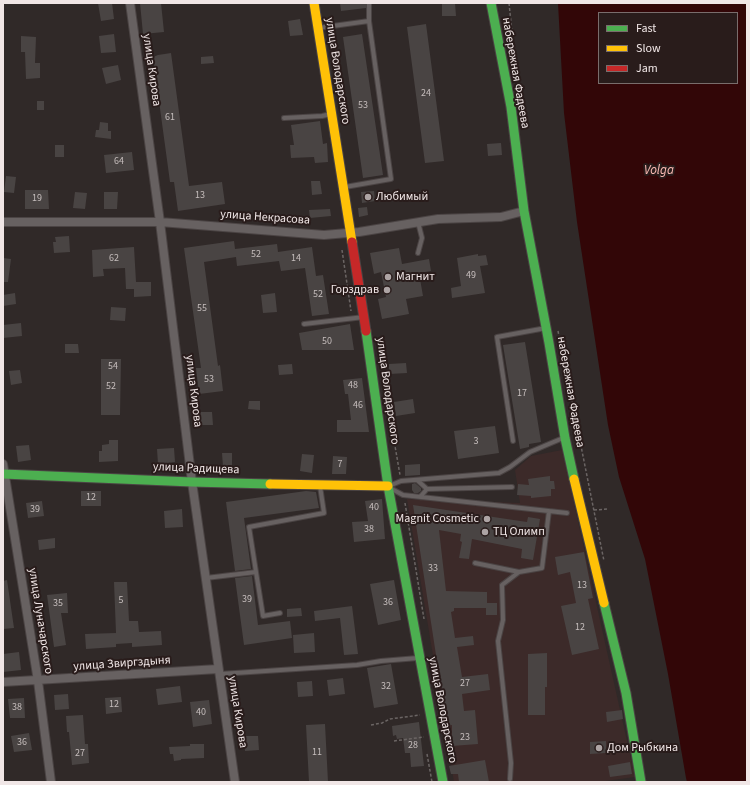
<!DOCTYPE html>
<html>
<head>
<meta charset="utf-8">
<style>
	body { margin:0 }
	#map { position:relative; width:750px; height:785px; overflow:hidden; background:#302928; font-family:"Source Sans 3",sans-serif }
	canvas { display:block }
	.frame { position:absolute; inset:0; border:4px solid #f0e6e6; pointer-events:none }
	.legend { position:absolute; left:598px; top:12px; width:140px; height:72px; box-sizing:border-box; background:#291c1b; border:1px solid #796d6c; margin:0; padding:5px 7px; list-style:none; font-size:12px; color:#f0e6e6 }
	.legend li { display:flex; align-items:center; gap:8px; height:20px }
	.legend b { width:20px; border:1px solid #796d6c }
</style>
</head>
<body>
<div id="map">
<canvas width="750" height="785"></canvas>
<div class="frame"></div>
<ul class="legend">
<li><b style="height:5px;background:#4caf50"></b>Fast</li>
<li><b style="height:5px;background:#ffc107"></b>Slow</li>
<li><b style="height:5px;background:#c62828"></b>Jam</li>
</ul>
</div>
<script>
const g = document.querySelector('canvas').getContext('2d');
g.lineJoin = 'round';
function fillPath(path, color) {
  g.fillStyle = color;
  g.fill(path, 'evenodd');
}
function poly(rows) {
  const path = new Path2D();
  for (const r of rows) {
    path.moveTo(r[0], r[1]);
    for (let i = 2; i < r.length; i += 2) path.lineTo(r[i], r[i + 1]);
  }
  return path;
}
function stroke(path, color, width, dash) {
  g.strokeStyle = color;
  g.lineWidth = width;
  g.lineCap = dash ? 'butt' : 'round';
  g.setLineDash(dash || []);
  g.stroke(path);
}
function write(font, color, halo, rows, align = 'center') {
  g.font = font + ' "Source Sans 3",sans-serif';
  g.lineWidth = 4;
  g.setLineDash([]);
  g.textBaseline = 'middle';
  g.strokeStyle = halo;
  g.fillStyle = color;
  for (const [text, x, y, turn = 0] of rows) {
    g.save();
    g.translate(x, y);
    g.rotate((+turn || 0) * Math.PI / 180);
    g.textAlign = isNaN(turn) ? turn : align;
    if (halo) g.strokeText(text, 0, 0);
    g.fillText(text, 0, 0);
    g.restore();
  }
}
fillPath(poly([
	[562,450,635,777,598,782,454,782,407,499,520,503,515,470,531,456]
]), '#3c2a29');
fillPath(poly([
	[558,3,747,3,747,782,687,782,686,778,668,674,645,559,619,477,608,425,577,222,564,113],
	[599,13,737,13,737,83,599,83]
]), '#320607');
fillPath(poly([
	[98,3,112,3,114,19,101,21],
	[140,3,161,3,164,32,143,34],
	[340,3,366,3,366,8,341,11],
	[442,3,455,3,456,16,442,16],
	[300,19,303,35,290,36,288,21],
	[426,24,444,161,425,163,407,27],
	[114,34,116,52,101,53,99,36],
	[362,34,383,175,363,178,343,37],
	[21,36,36,37,35,63,40,63,40,78,26,79,25,52,21,52],
	[171,53,189,186,222,182,225,204,178,211,174,182,170,182,153,57,158,55],
	[213,56,214,63,201,64,201,57],
	[118,65,121,80,106,84,102,68],
	[37,101,44,101,44,110,37,110],
	[320,121,323,144,327,143,328,162,315,163,314,157,291,158,290,145,294,145,291,125],
	[100,122,108,123,108,131,111,131,111,139,95,137,96,130,99,130],
	[501,143,502,155,488,156,487,144],
	[55,145,64,145,64,157,55,157],
	[132,152,134,170,106,173,104,155],
	[6,176,16,177,14,193,4,192],
	[311,181,320,181,322,194,312,195],
	[25,190,48,190,49,209,25,209],
	[374,191,375,201,362,203,361,192],
	[75,192,87,193,85,209,73,208],
	[104,192,118,192,117,209,104,209],
	[367,207,368,215,359,217,358,208],
	[330,209,331,216,310,218,309,210],
	[69,236,70,252,54,253,53,242,56,242,55,237],
	[234,241,235,249,277,244,278,252,312,247,316,276,323,275,329,314,312,316,305,268,281,271,279,261,237,266,236,257,204,262,218,366,220,365,223,391,199,394,196,368,201,368,184,248],
	[134,247,136,282,151,282,151,296,134,297,134,289,126,289,125,268,103,269,104,276,93,277,92,250],
	[399,248,402,264,429,259,431,271,419,273,423,296,406,299,409,314,382,319,378,299,386,297,381,272,374,274,370,253],
	[478,254,478,256,486,255,488,265,480,266,485,293,452,298,451,288,461,286,457,258],
	[3,258,11,259,8,282,3,282],
	[15,293,16,304,3,306,3,295],
	[275,293,277,312,263,313,261,295],
	[111,307,126,308,125,321,110,320],
	[21,323,22,336,3,338,3,325],
	[350,324,354,350,302,350,299,333],
	[525,342,541,442,529,444,529,447,520,449,503,345],
	[65,344,78,344,79,353,65,353],
	[101,359,121,359,120,415,101,415],
	[406,363,407,373,389,374,389,364],
	[292,364,293,374,279,375,278,365],
	[20,370,22,383,11,385,9,371],
	[362,378,369,432,337,432,337,420,351,420,348,394,345,394,343,380],
	[413,399,415,413,396,416,394,402],
	[249,401,260,401,260,410,248,409],
	[199,412,212,412,213,425,199,425],
	[495,426,499,453,458,459,454,431],
	[109,440,118,440,118,461,99,462,99,451,102,451,102,445,109,444],
	[29,445,31,460,18,462,16,446],
	[174,448,175,462,158,464,157,449],
	[222,453,232,453,232,466,223,467],
	[302,454,314,455,312,473,300,471],
	[333,456,347,457,346,474,332,474],
	[420,464,420,475,405,476,405,465],
	[550,476,550,481,554,481,555,489,551,489,551,496,531,498,531,496,517,495,518,484,529,485,528,479],
	[415,483,421,488,421,491,418,493,414,493,412,490,412,484],
	[81,491,101,491,101,506,81,506],
	[306,491,316,492,319,508,244,518,251,569,235,571,226,502],
	[382,499,385,539,354,542,352,522,368,521,365,501],
	[42,501,44,516,28,518,26,503],
	[413,505,527,522,528,517,540,519,533,560,521,558,522,549,472,539,469,559,459,558,462,542,460,541,461,534,439,530,446,591,487,592,487,603,497,603,497,615,486,615,486,608,454,608,454,611,451,612,455,638,473,636,474,645,457,647,462,677,488,674,490,690,462,694,464,711,475,710,478,744,452,746,452,725,447,726,439,668,438,668],
	[182,509,183,527,165,528,164,511],
	[55,538,55,548,39,550,38,540],
	[584,552,593,598,588,599,599,649,572,655,561,606,576,603,570,572,558,575,555,557],
	[252,576,258,625,290,621,292,638,244,645,235,578],
	[7,580,14,628,3,629,3,581],
	[394,580,401,620,378,625,370,584],
	[114,582,127,582,129,621,138,621,139,632,161,631,162,645,132,647,132,643,116,644,116,647,86,649,85,634,116,633],
	[67,593,68,613,61,613,66,645,54,647,47,595],
	[352,606,358,654,344,655,340,618,315,621,314,611],
	[301,608,302,616,287,617,287,609],
	[314,633,315,652,294,653,293,635],
	[19,652,21,670,3,672,3,654],
	[547,653,547,687,545,687,545,715,528,715,528,654],
	[391,664,398,704,374,708,367,668],
	[343,678,345,694,329,696,327,680],
	[312,681,313,696,298,697,297,682],
	[180,686,182,702,158,705,156,689],
	[68,694,69,709,55,710,54,695],
	[121,697,122,712,106,714,105,698],
	[24,698,25,718,10,718,8,699],
	[209,700,212,724,193,727,190,702],
	[622,710,623,719,607,722,606,712],
	[83,715,85,744,88,744,89,763,72,765,69,732,67,732,66,716],
	[419,722,424,766,411,767,410,753,405,753,403,738,397,739,396,735,393,736,392,726],
	[325,724,328,782,309,782,306,725],
	[29,733,32,750,14,752,11,736],
	[244,736,258,736,259,750,245,751],
	[606,741,606,753,590,754,590,742],
	[190,744,204,744,204,758,181,759,181,760,174,761,173,754,170,754,169,747,190,746],
	[485,760,489,782,459,782,458,774,451,774,449,766],
	[630,762,632,774,610,777,608,766]
]), '#494443');
const lane = poly([
	[318,28,369,21],
	[284,118,322,116,331,114],
	[345,187,391,179,369,21,369,3],
	[418,253,422,238,418,222],
	[304,324,364,317],
	[513,441,497,337,546,328],
	[417,480,427,489],
	[389,486,401,481,499,473,510,467,530,452,563,438],
	[390,488,403,495,567,513],
	[420,497,427,489,512,487],
	[475,563,519,572],
	[256,572,263,616,280,613],
	[206,578,256,572,249,527,324,513,320,486],
	[220,674,357,665,381,661,418,658],
	[510,779,511,763,498,641,503,620,502,585,519,572,542,568,549,511]
]);
const street = poly([
	[130,3,160,222,192,482,235,782],
	[3,222,160,222,324,235,359,232,438,219,501,217,524,211],
	[3,464,38,681,51,782],
	[3,682,218,669]
]);
const fast = poly([
	[491,3,511,107,524,211,549,343,565,438,574,479],
	[366,331,388,486,443,782],
	[3,474,192,482,270,484],
	[604,603,626,693,641,782]
]);
const slow = poly([
	[314,3,352,242],
	[574,479,604,603],
	[270,484,388,486]
]);
const jam = poly([
	[352,242,366,331]
]);
stroke(lane, '#4b4444', 6);
stroke(street, '#4b4444', 10);
stroke(fast, '#4b4444', 11);
stroke(slow, '#4b4444', 11);
stroke(jam, '#4b4444', 11);
stroke(poly([
	[509,3,517,81],
	[342,250,351,311],
	[330,293,347,290],
	[558,331,604,561],
	[385,388,400,475],
	[405,503,424,619],
	[594,510,608,509],
	[371,725,382,723,390,719,420,715],
	[394,741,424,737],
	[427,754,432,782]
]), '#6b6564', 1.5, [3, 2]);
stroke(lane, '#676161', 4);
stroke(street, '#676161', 8);
stroke(fast, '#4caf50', 9);
stroke(slow, '#ffc107', 9);
stroke(jam, '#c62828', 9);
for (const [x, y, r, color] of [
	[368,197,4,"#ada4a4"],
	[388,277,4,"#ada4a4"],
	[387,290,4,"#ada4a4"],
	[487,519,4,"#ada4a4"],
	[485,532,4,"#ada4a4"],
	[599,748,4,"#ada4a4"]
]) {
  const dot = new Path2D();
  dot.arc(x, y, r, 0, 2 * Math.PI);
  g.fillStyle = color;
  g.fill(dot);
  stroke(dot, '#291c1b', 1.5);
}
write('10px', '#c6bebd', null, [
	["24",426,94],
	["53",363,106],
	["61",170,118],
	["64",119,162],
	["13",200,196],
	["19",37,199],
	["52",256,255],
	["62",114,259],
	["14",296,259],
	["49",471,276],
	["52",318,295],
	["55",202,309],
	["50",327,342],
	["54",113,367],
	["53",209,380],
	["48",353,386],
	["52",111,387],
	["17",522,394],
	["46",358,406],
	["3",476,442],
	["7",340,465],
	["12",91,498],
	["40",374,508],
	["39",35,510],
	["38",369,530],
	["33",433,569],
	["13",582,586],
	["39",247,600],
	["5",121,601],
	["36",388,603],
	["35",58,604],
	["12",580,628],
	["27",465,684],
	["32",386,687],
	["12",114,705],
	["38",17,708],
	["40",201,713],
	["23",465,738],
	["36",22,743],
	["28",413,746],
	["11",317,753],
	["27",80,754]
]);
write('12px', '#f0e6e6', '#291c1b', [
	["улица Кирова",151,70,82],
	["улица Володарского",337,71,81],
	["набережная Фадеева",515,73,80],
	["улица Некрасова",265,218,4],
	["улица Кирова",193,391,83],
	["улица Володарского",387,391,82],
	["набережная Фадеева",570,392,80],
	["улица Радищева",196,469,2],
	["улица Луначарского",40,621,81],
	["улица Звиргздыня",122,664,-4],
	["улица Володарского",442,710,79],
	["улица Кирова",237,712,81]
]);
write('12px', '#f0e6e6', '#291c1b', [
	["Любимый",376,197],
	["Магнит",396,277],
	["Горздрав",379,290,"right"],
	["Magnit Cosmetic",479,519,"right"],
	["ТЦ Олимп",493,532],
	["Дом Рыбкина",607,748]
], 'left');
write('italic 13px', '#fbbab4', '#291c1b', [
	["Volga",659,171]
]);
</script>
</body>
</html>
